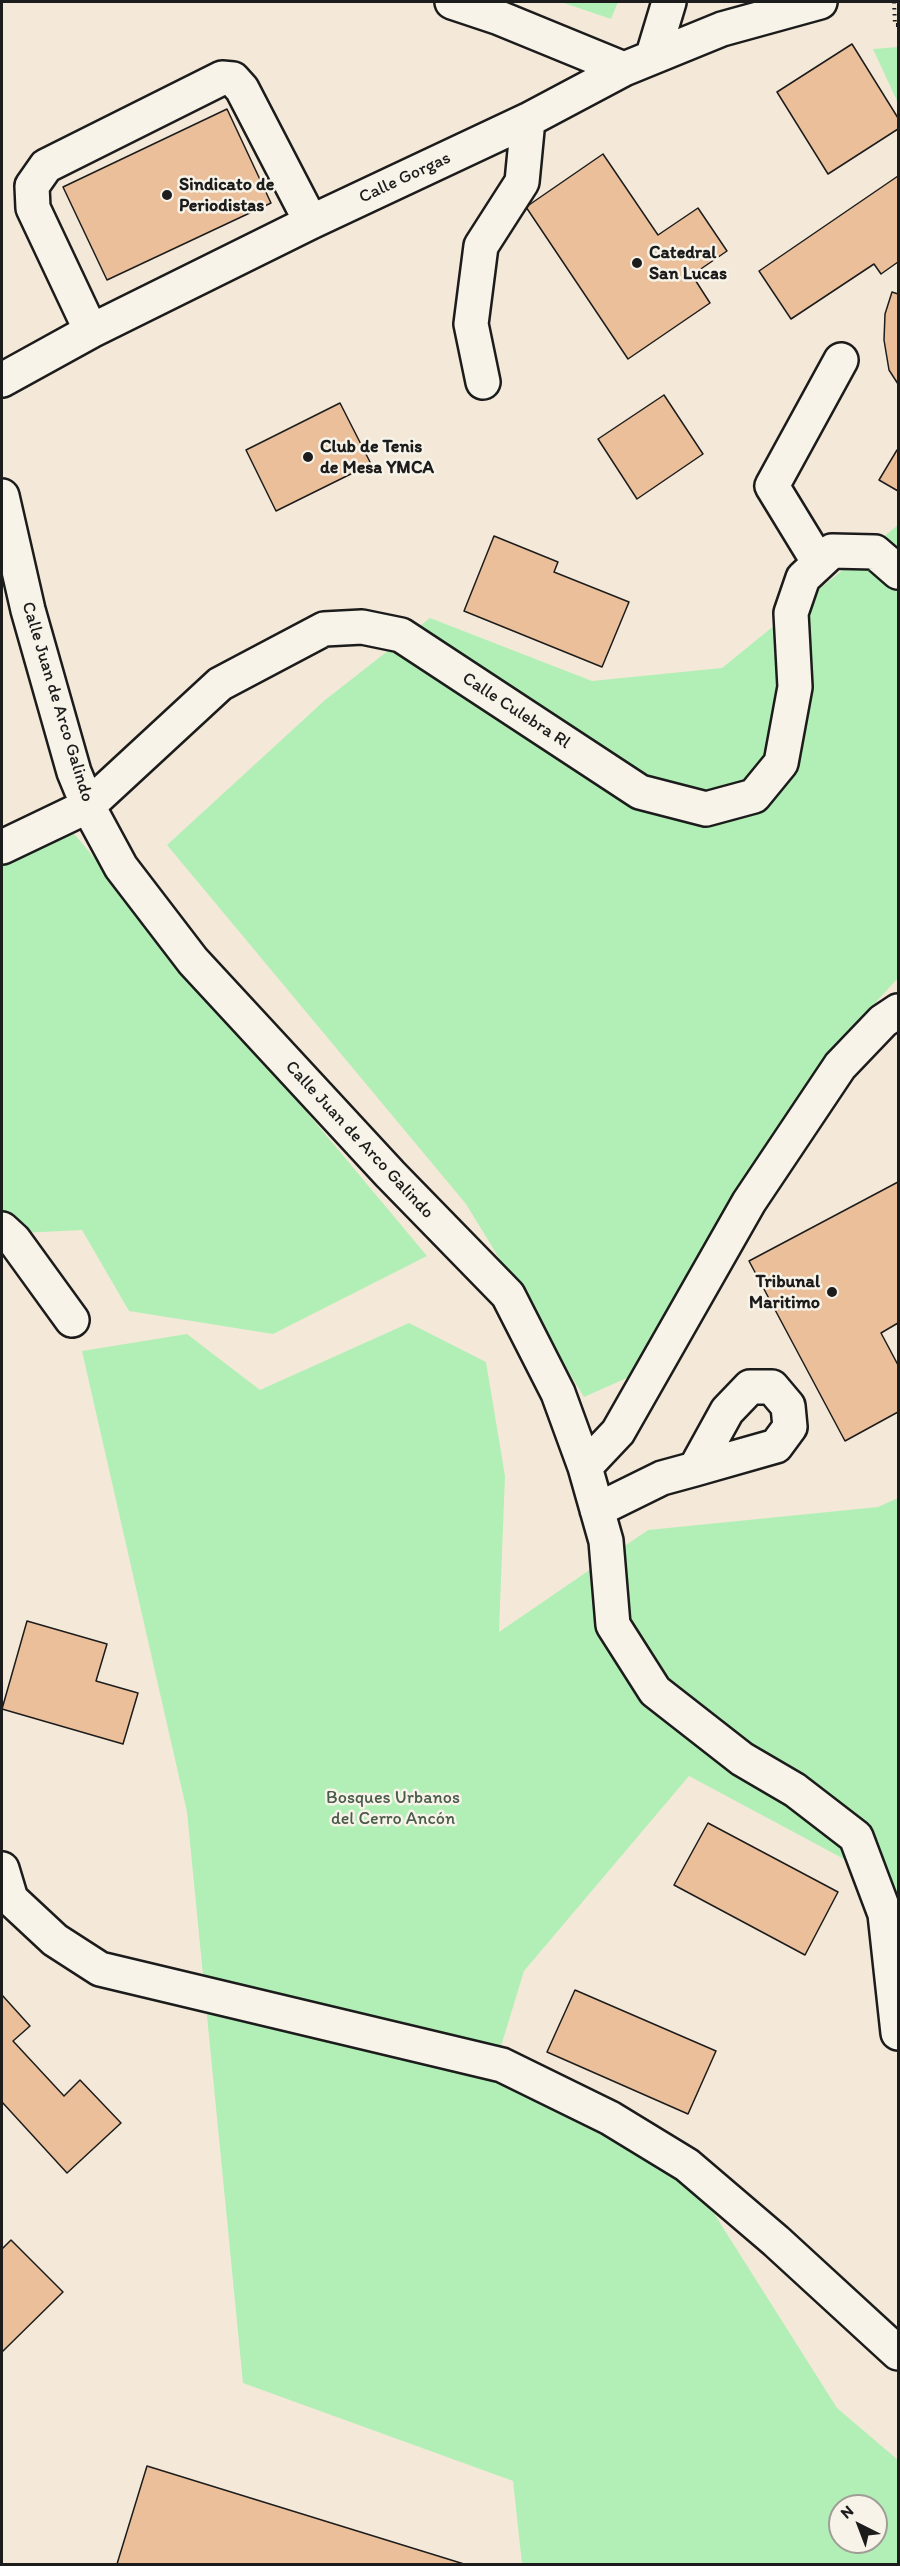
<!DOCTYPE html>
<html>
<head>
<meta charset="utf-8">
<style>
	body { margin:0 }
	#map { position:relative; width:900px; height:2566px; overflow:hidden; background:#f4e9d8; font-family:Itim,sans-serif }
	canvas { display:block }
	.frame { position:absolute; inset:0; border:3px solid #1c1c1c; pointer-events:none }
	.north { position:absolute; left:828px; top:2494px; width:60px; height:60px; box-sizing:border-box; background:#f7f3e8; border:2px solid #9f9d96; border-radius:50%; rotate:318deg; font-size:16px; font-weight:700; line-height:24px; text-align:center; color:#1c1c1c }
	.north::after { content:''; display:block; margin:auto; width:21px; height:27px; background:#1c1c1c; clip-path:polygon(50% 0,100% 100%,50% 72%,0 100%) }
</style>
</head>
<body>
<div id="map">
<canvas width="900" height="2566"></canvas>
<div class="frame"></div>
<div class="north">N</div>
</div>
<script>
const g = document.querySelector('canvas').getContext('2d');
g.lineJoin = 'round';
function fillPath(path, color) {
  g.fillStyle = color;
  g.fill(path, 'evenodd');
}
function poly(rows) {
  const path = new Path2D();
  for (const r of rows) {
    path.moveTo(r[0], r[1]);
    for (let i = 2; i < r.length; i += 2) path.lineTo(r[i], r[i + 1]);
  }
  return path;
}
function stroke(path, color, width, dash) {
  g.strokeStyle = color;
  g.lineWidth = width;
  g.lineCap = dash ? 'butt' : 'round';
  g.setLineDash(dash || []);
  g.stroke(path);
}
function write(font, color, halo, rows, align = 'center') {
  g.font = font + ' Itim,sans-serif';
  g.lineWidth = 5;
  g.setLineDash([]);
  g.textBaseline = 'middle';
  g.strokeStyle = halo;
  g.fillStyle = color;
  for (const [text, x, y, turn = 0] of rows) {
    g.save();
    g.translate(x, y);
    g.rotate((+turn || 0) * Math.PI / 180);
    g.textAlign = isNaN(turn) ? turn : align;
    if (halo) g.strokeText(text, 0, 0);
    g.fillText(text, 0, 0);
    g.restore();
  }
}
fillPath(poly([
	[561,2,618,2,611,19],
	[898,47,898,103,873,49],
	[898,525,898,978,827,1056,629,1377,584,1397,466,1204,167,845,325,700,430,618,592,681,722,668],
	[71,830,427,1256,273,1334,129,1311,82,1230,2,1234,2,857],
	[409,1323,486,1362,505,1476,499,1632,648,1530,878,1507,898,1498,898,2041,872,1874,689,1776,524,1971,491,2079,691,2177,837,2408,898,2460,898,2564,522,2564,513,2481,243,2383,187,1812,82,1351,187,1334,260,1390],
	[840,2506,876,2506,876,2542,840,2542]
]), '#b2efb6');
const building = poly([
	[852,44,898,118,898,129,828,174,777,92,852,44],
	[227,109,271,203,107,280,63,187,227,109],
	[603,154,658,235,698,208,727,251,692,275,710,303,628,359,526,207,603,154],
	[898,176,898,262,881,274,874,264,791,319,759,271,898,176],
	[892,292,898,294,898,384,889,370,884,340,885,314,892,292],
	[664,395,703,454,637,499,598,439,664,395],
	[340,403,371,464,276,511,246,450,340,403],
	[897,450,898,450,898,491,879,480,897,450],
	[494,536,558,562,554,572,629,602,602,667,464,611,494,536],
	[898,1182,898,1323,881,1333,898,1365,898,1412,845,1441,749,1261,898,1182],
	[27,1621,107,1644,96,1681,138,1693,123,1744,2,1709,27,1621],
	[708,1823,838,1892,805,1955,674,1885,708,1823],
	[575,1990,716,2051,688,2114,547,2052,575,1990],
	[2,1995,30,2026,13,2041,64,2096,80,2080,121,2123,67,2173,2,2102,2,1995],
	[11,2240,63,2292,2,2352,2,2249,11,2240],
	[147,2466,464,2564,117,2564,147,2466]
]);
fillPath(building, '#eabf9a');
stroke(building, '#1c1c1c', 1.5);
const minor = poly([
	[452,2,497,17,624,69],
	[653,55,669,2],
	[91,331,33,208,32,186,46,166,222,78,233,79,242,89,311,222],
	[2,380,91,331,311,222,528,120,624,69,722,29,820,2],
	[483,382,471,324,481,246,522,182,528,120],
	[2,496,28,610,74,772,88,806,121,867,193,961,390,1174,508,1295,558,1393,585,1467,606,1541,613,1625,655,1691,742,1759,795,1790,856,1837,885,1914,898,2033],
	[819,563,772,486,841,360],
	[2,847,88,806,220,684,324,629,362,627,401,635,640,792,706,809,754,796,781,763,795,687,791,613,803,578,832,551,875,552,898,572],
	[2,1229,14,1240,72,1320],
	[585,1467,618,1432,749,1202,840,1066,883,1021,898,1011],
	[597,1510,662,1478,695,1469,776,1446,790,1427,788,1406,772,1387,750,1387,727,1411,695,1469],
	[2,1869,11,1899,55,1940,100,1969,502,2065,610,2118,687,2165,776,2241,898,2353]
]);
stroke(minor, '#1c1c1c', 38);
stroke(poly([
	[894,2,895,25,898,25]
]), '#1c1c1c', 4, [1.5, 4.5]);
stroke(minor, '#f7f3e8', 33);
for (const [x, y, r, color] of [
	[167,195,6,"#1c1c1c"],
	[637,263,6,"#1c1c1c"],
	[308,457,6,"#1c1c1c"],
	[832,1292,6,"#1c1c1c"]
]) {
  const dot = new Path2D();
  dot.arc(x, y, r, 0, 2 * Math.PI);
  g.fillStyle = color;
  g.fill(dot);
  stroke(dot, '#f7f3e8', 2);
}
write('18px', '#1c1c1c', '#f7f3e8', [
	["Calle Gorgas",405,178,-25],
	["Calle Juan de Arco Galindo",57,702,73],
	["Calle Culebra Rl",516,711,33],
	["Calle Juan de Arco Galindo",359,1140,47]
]);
write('bold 18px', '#1c1c1c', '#f7f3e8', [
	["Sindicato de",179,185],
	["Periodistas",179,206],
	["Catedral",649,253],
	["San Lucas",649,274],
	["Club de Tenis",320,447],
	["de Mesa YMCA",320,468],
	["Tribunal",820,1282,"right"],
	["Maritimo",820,1303,"right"]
], 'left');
write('18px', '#495b4a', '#f7f3e8', [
	["Bosques Urbanos",393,1798],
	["del Cerro Ancón",393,1819]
]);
</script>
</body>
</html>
